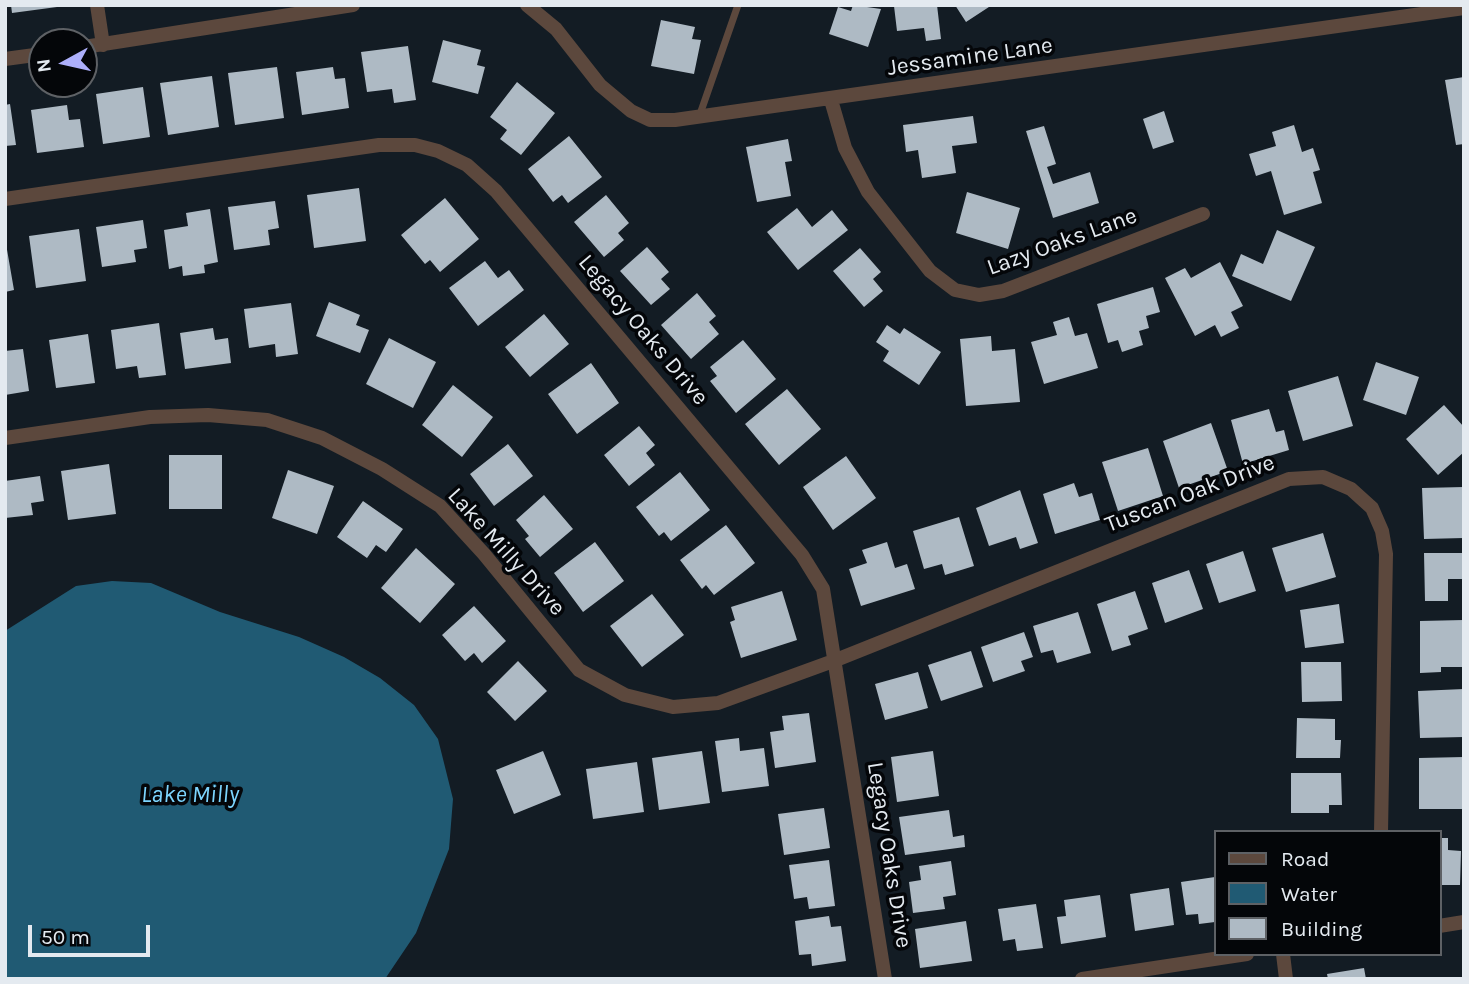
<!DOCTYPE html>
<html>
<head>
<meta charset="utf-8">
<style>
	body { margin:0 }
	#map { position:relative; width:1469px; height:984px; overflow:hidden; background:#131c24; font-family:Karla,sans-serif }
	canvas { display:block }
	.frame { position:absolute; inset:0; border:7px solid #e4eaf0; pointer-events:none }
	.legend { position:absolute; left:1214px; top:830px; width:228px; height:126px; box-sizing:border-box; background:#040609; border:2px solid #5e6165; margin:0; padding:9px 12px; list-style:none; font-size:21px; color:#e4eaf0 }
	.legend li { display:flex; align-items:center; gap:14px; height:35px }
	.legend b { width:35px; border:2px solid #5e6165 }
	.north { position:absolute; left:28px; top:28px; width:70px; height:70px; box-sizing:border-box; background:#040609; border:2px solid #5e6165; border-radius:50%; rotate:262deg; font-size:19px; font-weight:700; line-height:28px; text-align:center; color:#e4eaf0 }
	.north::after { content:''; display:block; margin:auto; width:24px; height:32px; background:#adaffb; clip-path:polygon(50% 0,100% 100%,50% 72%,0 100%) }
	.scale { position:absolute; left:28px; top:925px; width:122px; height:32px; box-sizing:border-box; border:4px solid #e4eaf0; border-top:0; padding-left:9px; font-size:21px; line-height:24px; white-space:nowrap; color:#e4eaf0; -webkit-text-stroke:5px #040609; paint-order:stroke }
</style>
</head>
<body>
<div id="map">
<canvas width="1469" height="984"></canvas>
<div class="frame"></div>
<ul class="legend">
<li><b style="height:9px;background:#5c483d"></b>Road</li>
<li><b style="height:19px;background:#205a73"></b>Water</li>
<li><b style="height:19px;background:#aebac4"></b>Building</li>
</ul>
<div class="north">N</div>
<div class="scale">50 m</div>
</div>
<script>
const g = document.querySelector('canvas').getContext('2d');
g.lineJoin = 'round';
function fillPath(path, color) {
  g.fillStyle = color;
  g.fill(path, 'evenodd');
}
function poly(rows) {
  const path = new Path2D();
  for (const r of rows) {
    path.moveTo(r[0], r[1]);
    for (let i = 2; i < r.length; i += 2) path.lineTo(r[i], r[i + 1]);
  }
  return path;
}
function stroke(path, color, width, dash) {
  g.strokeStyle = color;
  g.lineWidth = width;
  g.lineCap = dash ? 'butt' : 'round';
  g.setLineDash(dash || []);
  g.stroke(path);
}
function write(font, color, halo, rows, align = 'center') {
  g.font = font + ' Karla,sans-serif';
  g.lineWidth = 7;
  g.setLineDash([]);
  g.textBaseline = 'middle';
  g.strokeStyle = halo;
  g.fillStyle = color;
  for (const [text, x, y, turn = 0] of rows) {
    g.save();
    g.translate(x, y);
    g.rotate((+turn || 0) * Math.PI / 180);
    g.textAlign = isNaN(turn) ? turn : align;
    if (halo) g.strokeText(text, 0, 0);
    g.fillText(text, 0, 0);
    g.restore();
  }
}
fillPath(poly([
	[112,581,151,583,220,612,299,637,344,657,380,678,414,705,438,739,453,799,449,849,416,933,385,979,5,977,5,631,76,586]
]), '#205a73');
fillPath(poly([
	[11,5,57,5,57,7,12,13],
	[853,5,881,9,868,47,829,34,838,7,851,11],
	[937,5,941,39,926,41,924,28,897,31,894,6],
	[955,5,992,5,966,22],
	[661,20,695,27,692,39,701,40,694,74,651,66],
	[443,40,481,50,477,65,485,67,478,94,432,82],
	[408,46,416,100,394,103,392,89,367,92,361,52],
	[277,67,284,118,235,125,228,73],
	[333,67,335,79,345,78,349,108,302,115,296,72],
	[212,76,219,127,168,135,160,83],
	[1464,77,1464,144,1456,145,1445,80],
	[517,82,555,113,521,155,500,139,507,130,490,117],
	[143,87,150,137,103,144,96,94],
	[10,104,16,145,5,146,5,105],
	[67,105,69,120,80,119,84,147,37,153,31,110],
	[1164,111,1174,142,1153,149,1143,119],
	[973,116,977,143,952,146,956,173,922,178,918,150,906,152,903,125],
	[1294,125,1302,152,1313,148,1320,170,1313,172,1322,203,1284,215,1271,171,1256,176,1249,154,1276,146,1272,132],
	[1044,126,1056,164,1047,167,1053,184,1090,172,1099,203,1053,218,1026,131],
	[569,136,602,177,568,203,562,195,553,202,528,169],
	[788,139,792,161,785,162,791,196,757,202,746,147],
	[359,188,366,241,314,248,307,195],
	[967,192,1020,208,1008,249,956,233],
	[606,195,629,223,618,233,624,240,604,257,574,222],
	[445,198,479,239,440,272,430,260,425,264,401,235],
	[275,201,279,228,268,230,270,245,234,250,228,207],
	[797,208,812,227,832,210,848,230,798,270,767,232],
	[210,209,218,262,204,265,205,273,183,276,182,266,169,269,164,230,188,226,186,213],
	[143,220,147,248,134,250,136,262,102,267,96,227],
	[79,229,86,281,36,288,29,236],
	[1277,230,1315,247,1291,301,1232,276,1241,254,1263,264],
	[5,238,14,290,5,292],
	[647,247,669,272,661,279,670,289,651,305,620,271],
	[860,248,881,272,873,279,883,291,864,307,833,271],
	[485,261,498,278,509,270,524,290,478,326,449,288],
	[1220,262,1243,306,1231,312,1239,328,1221,337,1215,325,1195,336,1165,278,1185,268,1191,278],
	[1153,287,1160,312,1146,316,1149,328,1139,331,1143,345,1122,352,1118,340,1108,343,1097,304],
	[697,293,716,316,709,322,719,334,691,359,661,325],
	[329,302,360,315,356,325,369,330,360,353,316,336],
	[291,303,298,354,276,357,275,344,249,348,244,309],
	[544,314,569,344,530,377,505,347],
	[1069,317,1075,336,1087,333,1098,368,1044,384,1031,342,1057,335,1053,322],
	[159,323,166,375,139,378,137,366,116,369,111,330],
	[887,325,900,334,904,328,941,352,919,385,883,361,889,351,876,342],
	[213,328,215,340,228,338,231,363,185,369,180,333],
	[88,334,95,383,56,388,49,340],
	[991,336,992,351,1015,349,1020,402,966,406,960,339],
	[389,338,436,362,413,408,366,384],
	[743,340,776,379,736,413,710,381,717,376,710,367],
	[23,349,29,391,5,395,5,351],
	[1376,362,1419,377,1406,415,1363,400],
	[591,363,619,403,577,434,548,394],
	[1338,376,1353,426,1303,441,1288,391],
	[453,385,493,417,462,457,422,425],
	[787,389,821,429,779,465,745,424],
	[1444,405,1464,427,1464,452,1438,475,1406,439],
	[1269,409,1276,432,1284,430,1289,450,1243,464,1231,420],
	[1211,423,1228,471,1179,488,1163,441],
	[639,426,655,445,646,453,655,465,629,486,604,455],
	[508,444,533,476,494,506,470,474],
	[1148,448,1163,496,1118,511,1102,462],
	[169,455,222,455,222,509,169,509],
	[846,456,876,498,833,530,803,487],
	[109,464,116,514,68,520,61,471],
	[288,470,334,486,317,534,272,518],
	[680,472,710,510,671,541,664,532,659,536,636,507],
	[40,476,44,501,31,503,33,515,5,518,5,481],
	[1074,483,1079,497,1092,493,1100,520,1055,534,1043,494],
	[1464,487,1464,538,1424,539,1422,488],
	[1020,490,1038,543,1020,549,1016,537,989,546,976,508],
	[544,495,573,529,540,557,525,539,529,536,516,520],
	[363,501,403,529,386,552,376,545,367,558,337,537],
	[959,517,974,566,945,575,942,564,924,569,913,531],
	[726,525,755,563,714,595,706,585,702,589,680,560],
	[1323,533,1336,577,1286,592,1272,548],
	[595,542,624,581,583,612,554,573],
	[887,542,895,568,907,564,915,589,861,606,849,569,867,563,862,550],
	[416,548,455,584,420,623,381,588],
	[1243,551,1256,591,1219,603,1206,564],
	[1424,553,1462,553,1462,579,1448,579,1448,601,1425,601],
	[1189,570,1203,609,1165,623,1152,583],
	[782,591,797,640,741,658,730,622,735,620,731,607],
	[1135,591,1148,629,1128,636,1131,645,1112,651,1097,604],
	[652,594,684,635,642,667,610,626],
	[1339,604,1344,643,1305,648,1300,610],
	[474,606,506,641,482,663,474,653,465,661,442,635],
	[1078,612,1091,653,1057,663,1053,650,1041,653,1033,626],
	[1464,620,1464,667,1441,667,1441,672,1420,673,1420,621],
	[1024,632,1033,657,1021,661,1025,671,993,682,981,647],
	[971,651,983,687,941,701,928,665],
	[518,661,547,691,515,721,487,692],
	[1301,662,1341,662,1342,701,1302,702],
	[918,672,928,708,885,720,875,684],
	[1464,689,1464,737,1420,738,1418,691],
	[809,713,816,762,775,768,770,732,784,730,782,716],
	[1297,718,1335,719,1335,740,1341,740,1340,758,1296,758],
	[739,738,740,751,764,748,769,786,722,792,715,741],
	[543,751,561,795,514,814,496,770],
	[702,751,710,803,659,810,652,758],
	[933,751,939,796,897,802,891,757],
	[1464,757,1464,809,1419,809,1419,758],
	[637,762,644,812,593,819,586,769],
	[1291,773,1341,773,1342,805,1329,805,1329,813,1291,813],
	[824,808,830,848,784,855,778,814],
	[949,810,953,837,964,835,965,847,905,855,899,817],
	[1439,838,1448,838,1448,850,1461,851,1460,885,1439,885],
	[829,860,835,906,809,909,807,897,794,899,789,865],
	[951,861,956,895,943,897,945,909,913,913,909,882,921,880,919,866],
	[1215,877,1215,922,1199,924,1198,914,1186,915,1181,882],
	[1169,888,1174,925,1135,931,1130,894],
	[1100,895,1106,937,1061,944,1057,917,1066,916,1064,900],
	[1036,904,1043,948,1017,951,1015,939,1003,941,998,909],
	[829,916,831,927,841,926,846,961,812,966,811,954,799,955,795,921],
	[966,921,972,961,920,968,915,929],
	[1364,968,1366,979,1328,979,1327,974]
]), '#aebac4');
stroke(poly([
	[699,117,738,5]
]), '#5c483d', 7);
stroke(poly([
	[97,5,103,45],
	[527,5,556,29,600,85,631,111,650,120,675,120,1464,8],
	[84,47,353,5],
	[5,59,42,54],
	[831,100,845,148,868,192,930,271,955,290,979,295,1003,291,1203,214],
	[5,199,379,145,415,145,438,151,467,165,496,191,802,555,823,589,885,979],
	[5,438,150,417,208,415,267,420,322,438,382,469,440,506,484,554,579,670,625,695,673,707,718,703,836,660,1289,479,1323,477,1351,489,1372,508,1382,531,1386,554,1381,832],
	[1439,926,1464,922],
	[1283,954,1286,979],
	[1082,979,1247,954]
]), '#5c483d', 14);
write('23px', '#e4eaf0', '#040609', [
	["Jessamine Lane",970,57,-8],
	["Lazy Oaks Lane",1062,242,-20],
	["Legacy Oaks Drive",643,330,50],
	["Tuscan Oak Drive",1190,494,-21],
	["Lake Milly Drive",506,552,48],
	["Legacy Oaks Drive",889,855,81]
]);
write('italic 24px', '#7dd5fe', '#040609', [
	["Lake Milly",190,795]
]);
</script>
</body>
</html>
